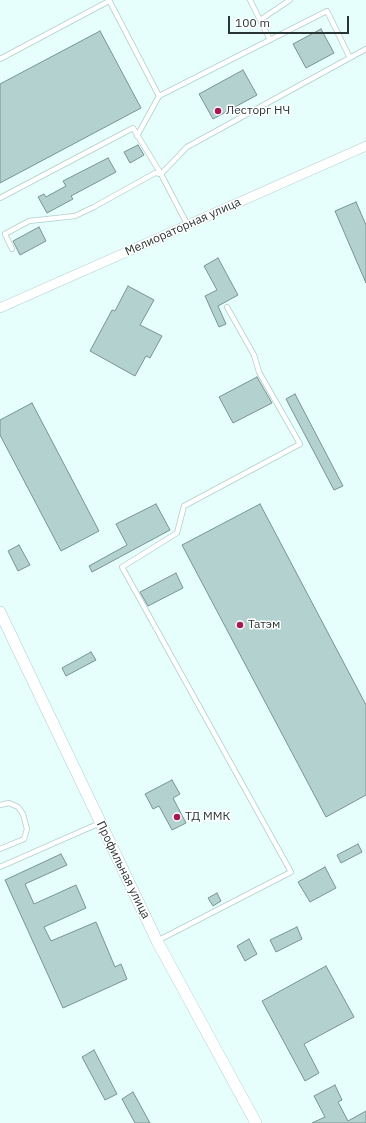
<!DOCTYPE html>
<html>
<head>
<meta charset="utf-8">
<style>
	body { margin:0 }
	#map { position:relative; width:366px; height:1123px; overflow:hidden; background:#e6fffc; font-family:"IBM Plex Sans",sans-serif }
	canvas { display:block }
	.scale { position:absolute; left:228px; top:16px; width:121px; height:18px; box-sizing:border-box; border:2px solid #293534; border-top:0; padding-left:5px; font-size:12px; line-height:14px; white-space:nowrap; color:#293534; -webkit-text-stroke:3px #fff; paint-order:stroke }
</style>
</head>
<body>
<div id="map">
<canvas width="366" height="1123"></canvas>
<div class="scale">100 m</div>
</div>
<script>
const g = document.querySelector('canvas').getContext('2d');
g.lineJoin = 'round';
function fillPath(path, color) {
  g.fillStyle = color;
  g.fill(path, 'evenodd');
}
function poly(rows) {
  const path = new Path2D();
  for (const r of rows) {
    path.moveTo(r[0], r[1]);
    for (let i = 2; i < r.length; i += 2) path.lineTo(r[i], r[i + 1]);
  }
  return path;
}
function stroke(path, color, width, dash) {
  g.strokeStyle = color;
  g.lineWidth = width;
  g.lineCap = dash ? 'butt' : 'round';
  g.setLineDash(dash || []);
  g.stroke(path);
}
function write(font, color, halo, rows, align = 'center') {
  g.font = font + ' "IBM Plex Sans",sans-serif';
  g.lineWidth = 3;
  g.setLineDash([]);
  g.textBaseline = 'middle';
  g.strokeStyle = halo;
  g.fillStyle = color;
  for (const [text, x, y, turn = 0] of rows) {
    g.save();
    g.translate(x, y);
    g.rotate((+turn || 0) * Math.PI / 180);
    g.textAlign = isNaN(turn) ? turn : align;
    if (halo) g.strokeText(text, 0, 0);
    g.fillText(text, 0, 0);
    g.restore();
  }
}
const building = poly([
	[321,29,334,53,306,68,293,44,321,29],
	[100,31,141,108,0,183,0,84,100,31],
	[243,70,257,95,213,119,199,94,243,70],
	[138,145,144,155,130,163,124,152,138,145],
	[108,158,116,172,71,196,73,199,47,213,38,197,44,194,46,197,66,186,63,181,108,158],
	[356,202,366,225,366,283,335,211,356,202],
	[39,227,46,241,20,255,13,241,39,227],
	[218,258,238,295,218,306,226,324,219,327,205,296,217,290,204,266,218,258],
	[128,286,154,300,140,325,162,336,150,358,146,356,135,376,90,351,112,310,115,311,128,286],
	[257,377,272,403,233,423,219,397,257,377],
	[295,394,343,486,334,490,286,399,295,394],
	[32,403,99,531,61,551,0,435,0,420,32,403],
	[156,504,170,530,92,572,89,566,127,545,116,524,156,504],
	[260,504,366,705,366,795,326,817,182,545,260,504],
	[19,545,30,565,18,571,8,551,19,545],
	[176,573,183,588,148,606,140,592,176,573],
	[91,652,96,660,66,676,62,668,91,652],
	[172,780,180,794,173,798,186,823,172,830,159,806,153,809,145,794,172,780],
	[358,844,362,852,341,863,337,855,358,844],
	[61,854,67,865,25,884,34,904,76,885,86,908,44,927,51,941,96,922,115,967,121,964,127,979,63,1008,5,880,61,854],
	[325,867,336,888,310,902,298,882,325,867],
	[217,893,221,901,213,906,208,898,217,893],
	[297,927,302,939,276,952,270,940,297,927],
	[249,939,257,954,245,961,237,946,249,939],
	[326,966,354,1017,304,1044,319,1073,305,1081,262,1001,326,966],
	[94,1050,117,1094,105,1100,82,1057,94,1050],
	[335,1085,342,1100,338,1102,348,1121,366,1111,366,1123,312,1123,325,1117,314,1096,335,1085],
	[133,1092,150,1123,135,1123,122,1099,133,1092]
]);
fillPath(building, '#b3d1ce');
stroke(building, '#789491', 1);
const service = poly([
	[109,0,159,96,137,136],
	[250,0,270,40],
	[260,20,290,0],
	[0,59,109,1],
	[159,96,327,11,350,58],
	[161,174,187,147,366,49],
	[0,198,133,128,161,174,187,224],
	[12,249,5,234,29,221,75,216,94,207,155,173,161,174],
	[0,805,9,803,18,807,23,814,27,829,24,839,0,849],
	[0,867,100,823],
	[157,941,291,872,122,567,177,533,184,506,300,444,259,372,254,355,227,307]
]);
const minor = poly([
	[0,308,366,146]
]);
const tertiary = poly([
	[0,612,157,941,256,1123]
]);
stroke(service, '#b1cfcb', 6);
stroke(minor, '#b1cfcb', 10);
stroke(tertiary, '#b1cfcb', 12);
stroke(service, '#fff', 4.5);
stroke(minor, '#fff', 9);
stroke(tertiary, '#fff', 11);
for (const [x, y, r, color] of [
	[218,111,4,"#a81753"],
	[240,625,4,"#a81753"],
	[177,817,4,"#a81753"]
]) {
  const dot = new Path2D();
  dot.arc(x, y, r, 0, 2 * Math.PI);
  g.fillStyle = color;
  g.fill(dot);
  stroke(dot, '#fff', 1.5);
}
write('12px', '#293534', '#fff', [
	["Лесторг НЧ",226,111],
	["Татэм",248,625],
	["ТД ММК",185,817]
], 'left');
write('12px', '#293534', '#fff', [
	["Мелиораторная улица",183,227,-24],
	["Профильная улица",123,870,64]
]);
</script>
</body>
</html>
